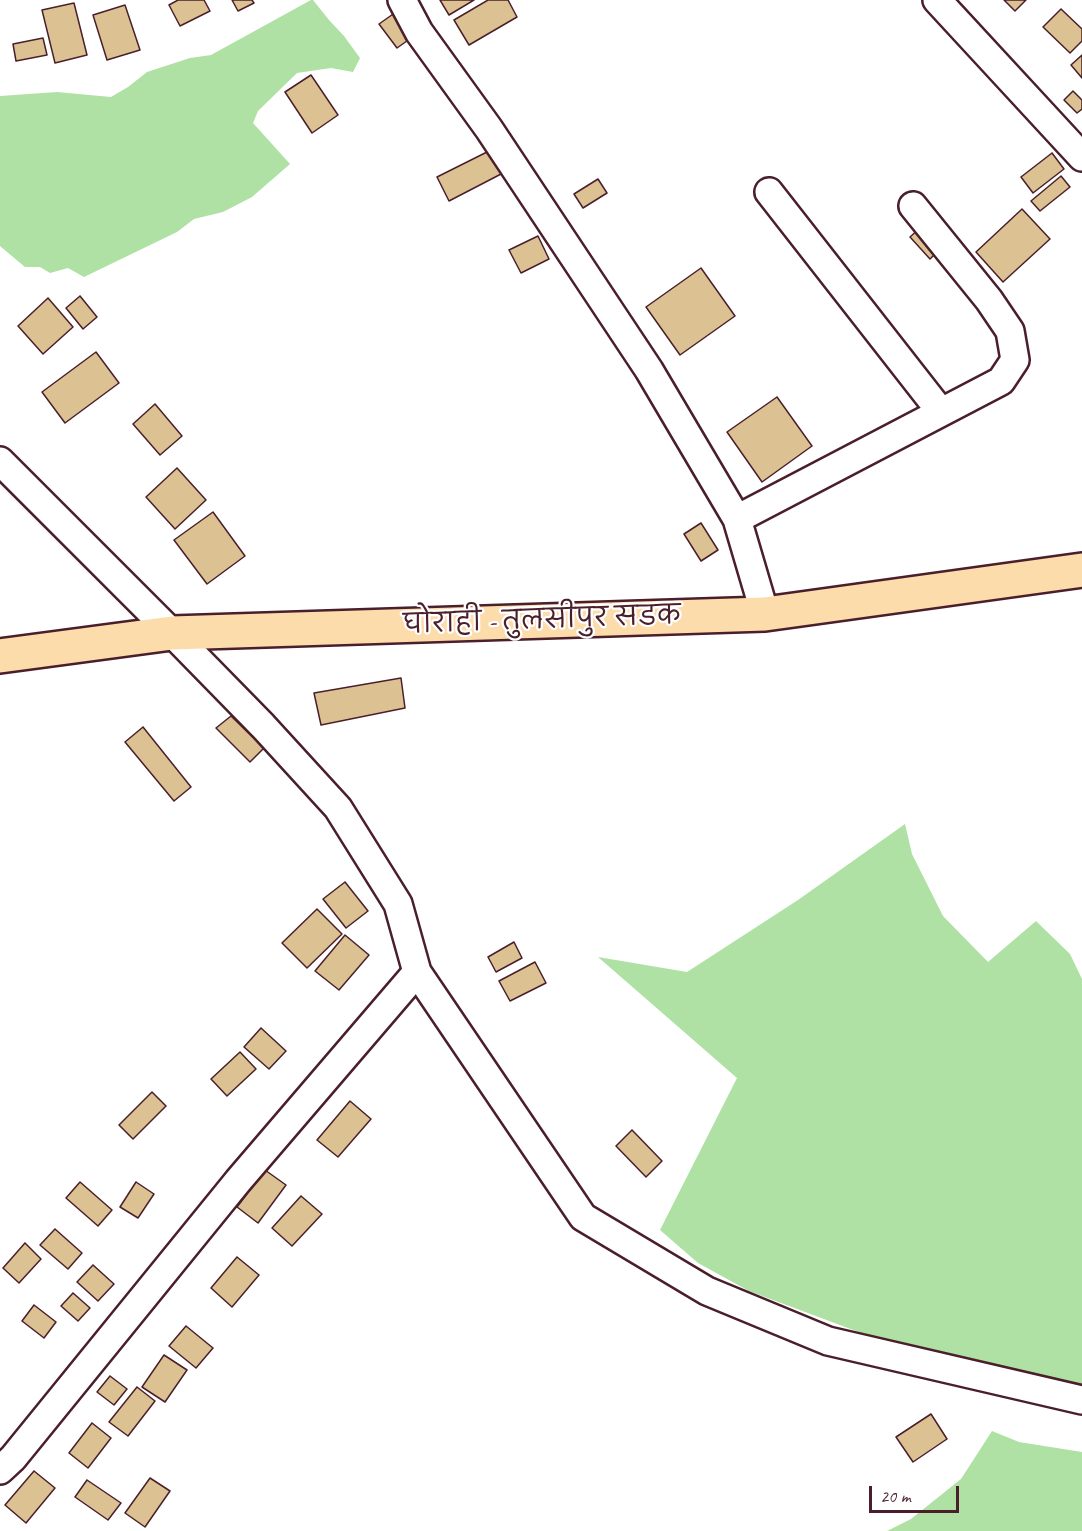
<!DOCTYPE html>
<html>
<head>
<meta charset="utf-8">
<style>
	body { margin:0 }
	#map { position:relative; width:1082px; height:1531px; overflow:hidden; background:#fff; font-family:Caveat,sans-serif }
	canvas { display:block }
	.scale { position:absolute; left:869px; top:1486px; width:90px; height:27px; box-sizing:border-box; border:3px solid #4a1f2b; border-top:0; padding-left:8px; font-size:18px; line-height:21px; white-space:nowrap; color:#4a1f2b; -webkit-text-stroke:4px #fff; paint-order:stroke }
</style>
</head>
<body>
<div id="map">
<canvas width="1082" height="1531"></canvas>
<div class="scale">20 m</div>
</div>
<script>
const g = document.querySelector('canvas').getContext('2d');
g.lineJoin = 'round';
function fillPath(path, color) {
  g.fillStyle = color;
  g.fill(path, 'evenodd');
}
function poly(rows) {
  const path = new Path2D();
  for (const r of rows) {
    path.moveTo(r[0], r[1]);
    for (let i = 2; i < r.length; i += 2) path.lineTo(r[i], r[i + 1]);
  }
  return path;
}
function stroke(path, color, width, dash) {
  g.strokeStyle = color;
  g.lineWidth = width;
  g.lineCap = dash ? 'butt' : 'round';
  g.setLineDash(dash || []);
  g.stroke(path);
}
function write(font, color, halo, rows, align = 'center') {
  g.font = font + ' Caveat,"Playpen Sans Deva",sans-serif';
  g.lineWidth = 4.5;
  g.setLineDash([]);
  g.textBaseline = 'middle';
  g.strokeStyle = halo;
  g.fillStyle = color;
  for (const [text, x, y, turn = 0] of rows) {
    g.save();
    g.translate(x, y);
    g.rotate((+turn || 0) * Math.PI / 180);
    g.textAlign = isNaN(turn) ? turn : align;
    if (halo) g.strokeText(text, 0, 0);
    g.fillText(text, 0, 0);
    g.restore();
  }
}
fillPath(poly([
	[311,0,313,0,329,20,344,36,360,58,353,72,331,68,297,73,258,111,253,123,290,164,252,197,223,212,194,219,177,232,84,277,68,268,50,273,40,267,25,267,0,246,0,96,57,92,111,97,128,87,147,72,190,58,211,55],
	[905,824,912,854,943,916,988,962,1036,921,1070,954,1082,979,1082,1406,979,1377,749,1291,698,1263,660,1230,737,1078,598,957,687,972,798,900],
	[992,1431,1019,1442,1082,1452,1082,1531,887,1531,911,1519,961,1479]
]), '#aee1a3');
const building = poly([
	[178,0,204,0,210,11,180,26,169,5,178,0],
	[232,0,252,0,254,3,238,11,232,0],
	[440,0,474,0,449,15,440,0],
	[488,0,508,0,517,17,469,45,454,20,488,0],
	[1004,0,1026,0,1015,11,1004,0],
	[74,3,87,55,55,63,42,10,74,3],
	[125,5,140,50,107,60,93,15,125,5],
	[1061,9,1082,29,1082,41,1070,53,1043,27,1061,9],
	[396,12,414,36,397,48,379,24,396,12],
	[43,38,47,55,16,61,13,44,43,38],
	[1082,55,1082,78,1071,65,1082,55],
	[311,75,338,115,312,133,285,92,311,75],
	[1073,91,1082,100,1082,109,1077,113,1064,100,1073,91],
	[491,150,503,173,449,201,437,177,491,150],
	[1052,153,1064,169,1033,193,1021,177,1052,153],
	[1061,176,1070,187,1040,211,1031,201,1061,176],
	[598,179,607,193,583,208,574,194,598,179],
	[1022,209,1050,239,1003,282,976,252,1022,209],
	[922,226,942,247,930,259,910,237,922,226],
	[538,236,549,259,521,273,509,250,538,236],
	[701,268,735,316,680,355,646,307,701,268],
	[80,296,97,317,83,329,66,308,80,296],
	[48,298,73,327,43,354,18,326,48,298],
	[96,352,119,383,65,423,42,392,96,352],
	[777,397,812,446,762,482,727,432,777,397],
	[155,404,182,436,160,455,133,424,155,404],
	[177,468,206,500,175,529,146,497,177,468],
	[213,512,245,556,207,584,174,540,213,512],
	[701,523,718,550,701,561,684,534,701,523],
	[401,678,405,708,321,725,314,693,401,678],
	[231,716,264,748,250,762,216,728,231,716],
	[143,727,191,787,174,801,125,742,143,727],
	[345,882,368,911,346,928,323,899,345,882],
	[317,909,342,934,307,968,282,943,317,909],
	[345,935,369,955,339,990,315,971,345,935],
	[514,942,522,958,496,972,488,957,514,942],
	[535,962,546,983,510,1001,499,981,535,962],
	[261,1028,286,1051,269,1069,244,1047,261,1028],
	[240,1052,256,1069,227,1096,211,1079,240,1052],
	[152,1092,166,1106,133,1139,119,1125,152,1092],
	[350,1101,371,1119,338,1157,317,1140,350,1101],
	[632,1130,662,1161,646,1177,616,1146,632,1130],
	[265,1170,286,1185,258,1223,237,1207,265,1170],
	[80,1182,112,1210,98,1226,66,1198,80,1182],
	[136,1182,154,1194,138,1218,120,1207,136,1182],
	[301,1196,322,1214,292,1246,272,1228,301,1196],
	[55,1229,82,1253,68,1269,40,1245,55,1229],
	[25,1243,41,1259,19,1283,3,1268,25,1243],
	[237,1257,259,1275,232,1307,211,1288,237,1257],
	[93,1265,114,1284,98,1301,77,1282,93,1265],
	[73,1293,90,1308,78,1321,61,1306,73,1293],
	[34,1305,56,1322,44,1338,22,1321,34,1305],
	[186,1326,213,1348,196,1368,169,1346,186,1326],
	[164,1355,187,1370,165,1402,142,1387,164,1355],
	[110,1376,127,1389,114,1405,97,1392,110,1376],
	[137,1387,155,1401,128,1436,109,1422,137,1387],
	[931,1414,947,1439,913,1462,896,1437,931,1414],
	[92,1423,111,1438,88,1468,69,1453,92,1423],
	[34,1471,55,1488,26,1523,5,1505,34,1471],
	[150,1478,170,1491,145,1527,125,1513,150,1478],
	[87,1480,121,1503,108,1520,75,1497,87,1480]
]);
fillPath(building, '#dcc292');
stroke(building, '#4a1f2b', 1.5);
const street = poly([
	[402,0,419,32,489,129,649,370,737,519,765,614],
	[937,0,1082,157],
	[769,192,941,412],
	[0,461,172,633,263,726,338,808,398,904,417,972,583,1217,707,1291,828,1341,1082,1400],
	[737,519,1001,381,1015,360,1010,331,989,300,913,206],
	[0,1470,13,1458,238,1181,417,972]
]);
const primary = poly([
	[0,656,172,633,765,614,1082,570]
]);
stroke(street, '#4a1f2b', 32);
stroke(primary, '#4a1f2b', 38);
stroke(street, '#fff', 27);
stroke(primary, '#fddcac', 33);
write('26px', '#4a1f2b', '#fff', [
	["घोराही - तुलसीपुर सडक",542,621,-2]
]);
</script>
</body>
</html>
